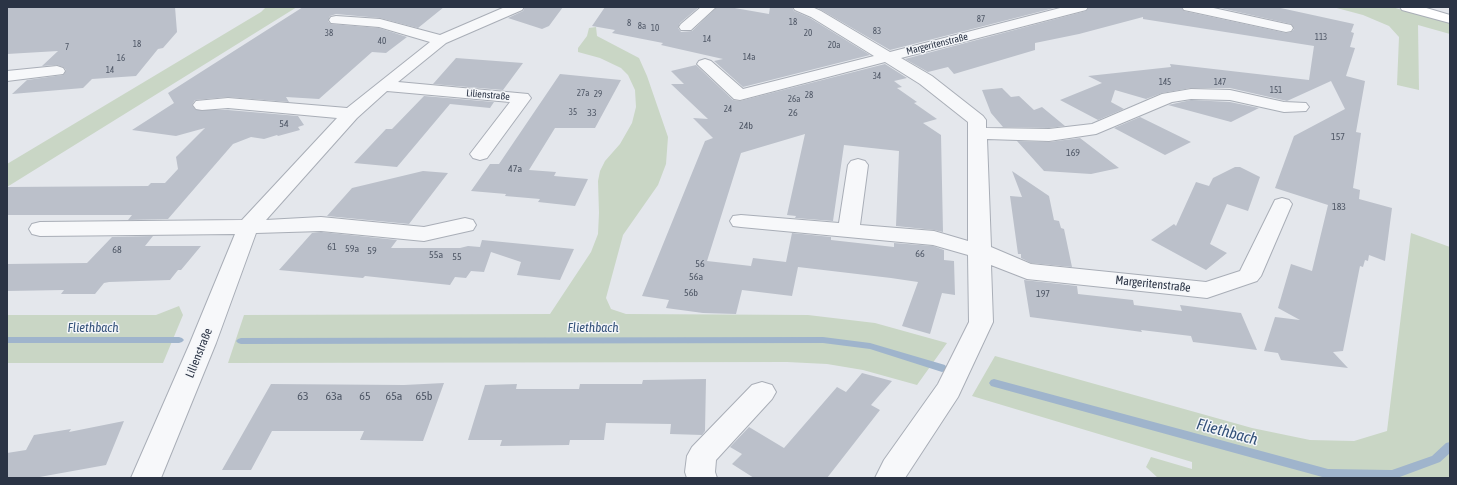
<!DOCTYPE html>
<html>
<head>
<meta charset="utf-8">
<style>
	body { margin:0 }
	#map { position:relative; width:1457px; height:485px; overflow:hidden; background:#e4e7ec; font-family:"Asap Condensed",sans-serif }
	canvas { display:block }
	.frame { position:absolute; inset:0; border:8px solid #2b3445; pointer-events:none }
</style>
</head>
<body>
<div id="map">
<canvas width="1457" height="485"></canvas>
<div class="frame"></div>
</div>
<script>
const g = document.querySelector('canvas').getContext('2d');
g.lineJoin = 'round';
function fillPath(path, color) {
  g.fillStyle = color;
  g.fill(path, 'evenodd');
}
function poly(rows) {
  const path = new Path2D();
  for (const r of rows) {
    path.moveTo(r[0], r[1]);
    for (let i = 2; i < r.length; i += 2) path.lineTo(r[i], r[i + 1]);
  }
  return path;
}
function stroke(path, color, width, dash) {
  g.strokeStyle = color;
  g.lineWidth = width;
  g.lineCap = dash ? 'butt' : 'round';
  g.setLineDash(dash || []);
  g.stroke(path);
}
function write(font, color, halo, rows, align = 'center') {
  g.font = font + ' "Asap Condensed",sans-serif';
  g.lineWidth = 3;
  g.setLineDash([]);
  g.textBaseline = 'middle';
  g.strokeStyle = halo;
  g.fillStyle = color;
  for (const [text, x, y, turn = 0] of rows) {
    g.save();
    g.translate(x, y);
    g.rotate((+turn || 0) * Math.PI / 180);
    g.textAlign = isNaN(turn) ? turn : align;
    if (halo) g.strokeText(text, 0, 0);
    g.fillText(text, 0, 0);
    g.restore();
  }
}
fillPath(poly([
	[266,7,297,7,7,187,7,164,261,12],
	[1333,7,1392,7,1450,23,1450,34,1418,25,1419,90,1397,85,1399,37,1389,26,1363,15],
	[596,27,597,36,639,58,647,76,668,137,666,164,658,185,623,235,606,298,611,309,626,314,808,315,875,323,947,343,917,385,863,370,827,364,787,362,228,363,244,315,550,314,591,252,598,234,599,213,598,181,600,171,605,161,620,144,632,123,636,107,635,90,628,75,621,68,600,58,578,52,578,48,587,36,589,28],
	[1411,233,1450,247,1450,478,1158,478,1146,467,1151,457,1192,469,1192,462,972,396,995,356,1252,428,1310,440,1354,441,1387,431],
	[179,306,183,315,163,363,7,363,7,315,156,315]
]), '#c9d6c5');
fillPath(poly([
	[7,337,179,337,182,338,184,340,182,342,179,343,7,343,7,337],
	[823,337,870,343,945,365,947,368,945,371,942,372,870,349,823,343,241,344,238,343,236,341,238,339,241,338,823,337],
	[994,379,1328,469,1392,470,1432,456,1446,443,1450,442,1450,453,1440,462,1397,478,1326,478,991,386,989,383,991,380,994,379]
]), '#9fb4cc');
fillPath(poly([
	[7,7,175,7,177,32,163,48,158,49,136,76,92,79,83,88,12,94,27,80,63,75,66,70,63,67,57,65,42,66,58,51,7,54],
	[303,7,444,7,418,28,380,18,336,14,330,16,328,21,331,24,379,28,407,37,386,53,372,52,319,99,286,97,289,102,228,97,195,100,192,105,196,110,228,110,298,116,304,125,298,127,300,130,278,136,277,135,264,139,251,137,233,144,168,219,128,220,132,215,7,215,7,187,148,186,151,183,165,183,178,169,176,157,205,128,176,136,132,130,174,103,168,93],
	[525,7,563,7,549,26,542,29,508,18,523,11],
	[605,7,699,7,680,23,678,28,681,32,692,31,717,7,729,7,769,14,770,7,792,7,794,11,810,18,870,55,743,87,714,61,723,59,661,45,663,43,612,33,615,30,592,26],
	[816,7,1058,7,890,50],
	[1089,7,1181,7,1184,11,1286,33,1291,32,1294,29,1291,24,1216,7,1276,7,1354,24,1351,32,1354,33,1350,47,1355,48,1346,76,1365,81,1356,132,1361,133,1353,188,1360,190,1359,199,1392,208,1385,261,1369,255,1368,261,1365,260,1363,267,1360,266,1343,351,1333,352,1348,368,1281,360,1278,353,1264,351,1275,317,1300,320,1278,308,1291,264,1312,271,1328,205,1275,188,1294,136,1345,109,1331,81,1287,101,1230,88,1191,88,1162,93,1146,99,1115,90,1111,102,1124,109,1098,120,1060,100,1102,83,1088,76,1171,67,1170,64,1309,80,1314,46,1143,19,1143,17,1079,34,1035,43,1035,50,954,74,948,67,928,72,905,59,1086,11],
	[456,58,523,63,503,90,433,84],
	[885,64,907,78,894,81,902,87,897,88,917,102,914,103,937,119,923,123,941,135,943,232,934,230,896,226,899,151,844,145,833,221,795,218,796,216,787,215,805,134,741,153,707,261,751,266,753,258,786,262,792,233,831,237,831,240,894,247,894,243,933,246,944,250,944,260,954,261,955,295,942,293,930,334,902,326,918,282,891,278,798,267,792,296,742,290,736,314,703,313,666,308,669,300,642,296,705,141,713,138,693,118,708,119,671,84,684,84,671,71,696,65,733,100,740,101],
	[560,74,621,80,595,128,555,128,529,170,556,172,554,176,588,179,575,206,538,202,540,199,505,196,506,194,471,191,490,164,499,164],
	[1002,88,1011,97,1019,96,1034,110,1042,107,1065,126,1049,128,1003,127,991,113,982,90],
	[424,96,494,102,490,108,450,104,397,167,354,163,386,129,392,129],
	[1191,100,1230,102,1259,108,1231,122,1168,105],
	[1140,117,1191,142,1165,155,1114,128],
	[1080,138,1119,168,1091,174,1044,171,1017,141,1049,142],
	[1235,167,1240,167,1260,177,1248,211,1227,204,1210,244,1227,253,1206,270,1151,240,1174,224,1176,226,1196,182,1209,186,1213,178],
	[423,171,448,173,409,224,327,216,352,188],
	[1012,171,1049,196,1054,220,1059,221,1061,228,1064,229,1072,267,1031,263,1021,258,1021,254,1018,254,1010,196,1022,197],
	[321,232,397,240,391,248,460,248,468,246,480,247,482,240,574,249,560,280,517,275,521,262,491,252,484,272,471,271,466,278,455,277,450,285,365,276,363,278,279,270,312,233],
	[153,236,145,246,201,246,181,270,178,270,170,280,109,282,104,283,95,294,61,294,64,290,7,291,7,264,87,263,112,237],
	[1024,280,1077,286,1078,294,1133,300,1134,305,1182,311,1180,305,1241,313,1257,350,1193,342,1191,336,1141,330,1142,332,1030,317],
	[862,373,892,381,871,405,880,410,827,478,754,478,732,464,742,454,730,447,749,427,784,448,837,387,846,392],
	[706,379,705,431,702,435,670,434,671,424,606,423,604,440,570,440,569,445,500,446,502,440,468,440,485,385,517,384,516,389,579,389,580,384,642,384,643,380],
	[444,383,423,441,360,440,364,431,272,431,251,470,222,470,271,384,404,385],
	[124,421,106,465,34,478,7,478,7,453,26,450,34,435,71,429,69,432]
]), '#bbc0ca');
const street = poly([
	[505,7,524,7,522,10,446,43,398,82,528,94,531,98,487,158,480,160,473,158,470,154,510,102,387,91,357,118,266,220,321,217,424,227,465,218,473,220,476,225,473,230,424,241,321,231,256,233,216,343,161,478,131,478,190,343,235,234,40,236,32,234,29,229,32,224,40,222,242,220,337,118,228,108,202,110,196,109,193,105,196,101,228,98,347,108,430,42,379,27,331,23,329,20,331,17,336,16,380,19,440,35,505,7],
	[701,7,716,7,691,30,681,30,679,27,681,24,701,7],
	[793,7,812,7,821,11,890,52,1064,7,1088,7,1086,10,901,58,932,76,983,116,986,120,986,128,1049,129,1092,124,1162,94,1191,89,1230,90,1284,102,1306,103,1309,107,1306,111,1284,112,1230,100,1191,99,1172,102,1096,134,1049,141,987,139,991,247,1031,264,1206,282,1240,271,1275,200,1282,198,1289,200,1292,204,1261,276,1257,281,1207,298,1027,279,991,265,993,322,958,397,905,478,875,478,884,460,938,384,969,322,968,255,933,245,741,227,733,226,730,221,733,216,741,215,839,223,848,165,851,161,858,159,865,161,868,165,860,225,934,231,968,241,968,122,920,84,885,62,740,100,734,99,697,64,699,61,705,59,711,61,743,89,874,56,811,17,795,10,793,7],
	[1182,7,1209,7,1286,24,1291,25,1293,28,1291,31,1286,32,1189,11,1184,10,1182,7],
	[57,66,63,68,65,71,63,74,7,81,7,71,57,66],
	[762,382,772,385,776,392,772,399,716,460,715,472,717,478,687,478,685,472,687,456,692,447,752,385,762,382]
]);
const secondary = poly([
	[1400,7,1423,7,1450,15,1450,23,1402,10,1400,7]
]);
stroke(street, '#a9aeb7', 2);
stroke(secondary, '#a9aeb7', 2);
fillPath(street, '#f7f8fa');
fillPath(secondary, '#fff');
write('9px', '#4f5766', null, [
	["87",981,19],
	["18",793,22],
	["8",629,23],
	["8a",642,26],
	["10",655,28],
	["83",877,31],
	["38",329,33],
	["20",808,33],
	["113",1321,37],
	["14",707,39],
	["40",382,41],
	["18",137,44],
	["20a",834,45],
	["7",67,47],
	["14a",749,57],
	["16",121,58],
	["14",110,70],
	["34",877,76],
	["145",1165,82],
	["147",1220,82],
	["151",1276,90],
	["27a",583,93],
	["29",598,94],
	["28",809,95],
	["26a",794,99],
	["24",728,109],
	["35",573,112]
]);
write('10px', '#2b3445', '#f4f6f9', [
	["Margeritenstraße",937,44,-14],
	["Lilienstraße",488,95,5]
]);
write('10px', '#4f5766', null, [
	["33",592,113],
	["26",793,113],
	["54",284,124],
	["24b",746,126],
	["157",1338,137],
	["169",1073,153],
	["47a",515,169],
	["183",1339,207],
	["61",332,247],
	["59a",352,249],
	["68",117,250],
	["59",372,251],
	["66",920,254],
	["55a",436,255],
	["55",457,257],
	["56",700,264],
	["56a",696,277],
	["56b",691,293],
	["197",1043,294]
]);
write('12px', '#2b3445', '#f4f6f9', [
	["Margeritenstraße",1153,284,6],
	["Lilienstraße",199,353,-68]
]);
write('12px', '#4f5766', null, [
	["63",303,396],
	["63a",334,396],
	["65",365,396],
	["65a",394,396],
	["65b",424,396]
]);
write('italic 13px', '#34527a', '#f4f6f9', [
	["Fliethbach",93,328],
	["Fliethbach",593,328]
]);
write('italic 16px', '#34527a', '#f4f6f9', [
	["Fliethbach",1227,432,15]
]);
</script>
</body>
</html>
